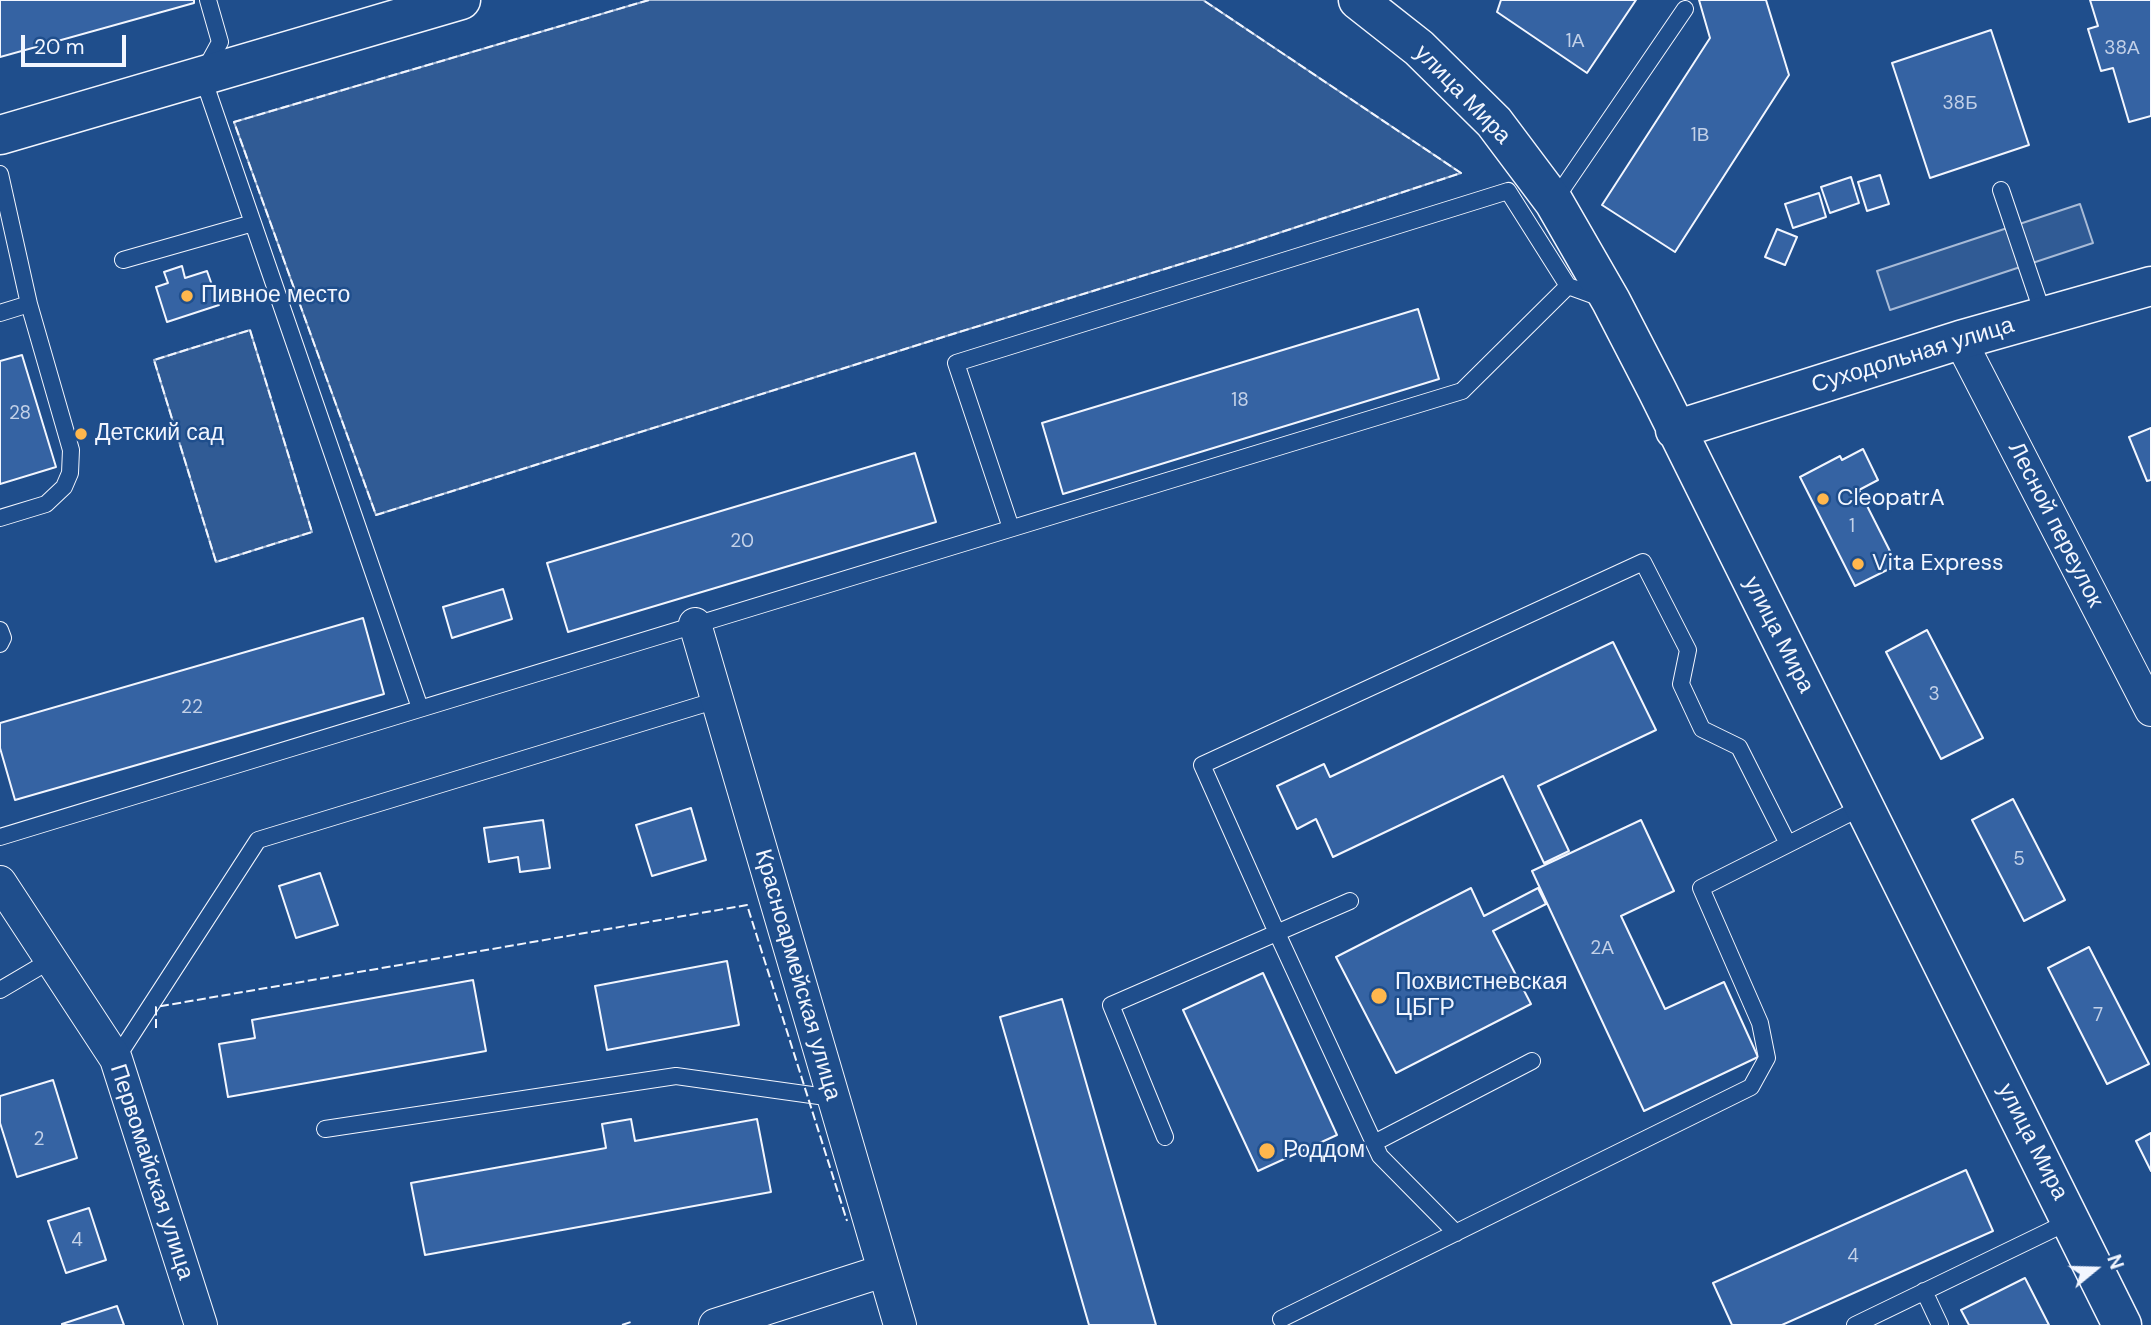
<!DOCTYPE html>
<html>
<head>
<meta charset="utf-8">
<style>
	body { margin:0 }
	#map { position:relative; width:2151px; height:1325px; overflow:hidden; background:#1f4e8c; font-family:"DM Sans",sans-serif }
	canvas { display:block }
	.north { position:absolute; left:2060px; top:1234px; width:70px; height:70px; -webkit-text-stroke:5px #1f4e8c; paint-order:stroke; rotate:71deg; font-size:19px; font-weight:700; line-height:28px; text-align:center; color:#f2f6ff }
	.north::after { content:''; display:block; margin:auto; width:24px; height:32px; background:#f2f6ff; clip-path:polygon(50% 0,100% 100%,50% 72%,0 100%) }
	.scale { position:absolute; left:21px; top:35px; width:105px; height:32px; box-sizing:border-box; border:4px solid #f2f6ff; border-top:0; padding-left:9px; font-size:21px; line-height:24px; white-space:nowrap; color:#f2f6ff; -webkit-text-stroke:5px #1f4e8c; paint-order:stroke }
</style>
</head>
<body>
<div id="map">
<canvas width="2151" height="1325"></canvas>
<div class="north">N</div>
<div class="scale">20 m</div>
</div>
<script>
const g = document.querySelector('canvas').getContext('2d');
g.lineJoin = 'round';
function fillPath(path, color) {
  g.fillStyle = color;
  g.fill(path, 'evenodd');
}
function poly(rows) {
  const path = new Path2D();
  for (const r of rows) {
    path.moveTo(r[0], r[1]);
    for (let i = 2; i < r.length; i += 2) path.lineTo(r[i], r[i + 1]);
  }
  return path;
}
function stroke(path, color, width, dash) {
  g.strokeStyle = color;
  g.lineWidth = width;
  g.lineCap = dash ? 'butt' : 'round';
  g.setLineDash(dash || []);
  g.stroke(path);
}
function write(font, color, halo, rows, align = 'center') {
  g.font = font + ' "DM Sans",sans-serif';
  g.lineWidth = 5;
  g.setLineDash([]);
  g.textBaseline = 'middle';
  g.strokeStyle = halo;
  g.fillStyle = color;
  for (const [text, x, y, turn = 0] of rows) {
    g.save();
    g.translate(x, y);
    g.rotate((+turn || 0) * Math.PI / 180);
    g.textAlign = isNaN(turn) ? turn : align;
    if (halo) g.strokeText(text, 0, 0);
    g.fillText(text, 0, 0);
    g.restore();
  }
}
const built = poly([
	[649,0,1203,0,1461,173,1233,248,956,333,376,515,234,122,649,0],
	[2080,204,2093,243,1890,310,1877,271,2080,204],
	[250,330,312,532,216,562,154,360,250,330]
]);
fillPath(built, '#305b95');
stroke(built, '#a8bbd7', 2);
const building = poly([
	[0,0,194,0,194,3,0,57,0,0],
	[1501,0,1636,0,1587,73,1497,12,1501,0],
	[1699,0,1766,0,1789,75,1675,252,1602,205,1710,38,1699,0],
	[2090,0,2151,0,2151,116,2129,122,2113,68,2101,71,2088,29,2098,26,2090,0],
	[1991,30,2029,145,1930,178,1892,63,1991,30],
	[1880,175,1889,204,1867,211,1858,182,1880,175],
	[1851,177,1859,203,1830,213,1821,187,1851,177],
	[1819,193,1826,217,1793,228,1785,204,1819,193],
	[1777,229,1797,237,1785,265,1765,257,1777,229],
	[182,266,185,278,207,271,219,305,167,322,156,287,168,283,164,272,182,266],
	[1418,309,1439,379,1063,494,1042,423,1418,309],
	[22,355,56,467,0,484,0,361,22,355],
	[2151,428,2151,480,2147,481,2129,437,2151,428],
	[1863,449,1878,480,1859,490,1897,565,1855,586,1800,477,1840,456,1842,460,1863,449],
	[915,453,936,522,568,632,547,563,915,453],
	[503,589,512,619,452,638,443,607,503,589],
	[363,618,384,694,15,800,0,748,0,723,363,618],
	[1927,630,1983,738,1941,759,1886,652,1927,630],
	[1613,642,1656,730,1538,786,1569,851,1544,863,1503,776,1333,857,1316,819,1297,829,1277,786,1324,764,1330,777,1613,642],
	[2013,799,2065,900,2024,921,1972,820,2013,799],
	[691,808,706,860,652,876,636,825,691,808],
	[543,820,550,868,520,872,518,857,489,862,484,828,543,820],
	[1641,820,1674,891,1621,916,1665,1009,1724,982,1758,1057,1644,1111,1532,871,1641,820],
	[320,873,338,925,296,938,279,886,320,873],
	[1471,888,1484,916,1538,888,1546,904,1493,931,1531,1004,1396,1073,1336,957,1471,888],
	[2089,947,2149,1064,2107,1084,2048,968,2089,947],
	[727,961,739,1025,607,1050,595,986,727,961],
	[1263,973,1337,1135,1258,1171,1183,1010,1263,973],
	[473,980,486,1051,228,1097,219,1044,255,1038,252,1020,473,980],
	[1062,999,1156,1325,1089,1325,1000,1017,1062,999],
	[53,1080,77,1158,17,1177,0,1123,0,1096,53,1080],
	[631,1119,635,1141,757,1119,771,1192,425,1255,411,1183,606,1148,602,1124,631,1119],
	[2151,1133,2151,1171,2136,1141,2151,1133],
	[1966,1170,1993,1231,1782,1325,1732,1325,1713,1283,1966,1170],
	[89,1208,106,1260,66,1273,48,1221,89,1208],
	[2025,1278,2049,1325,1969,1325,1961,1310,2025,1278],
	[117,1306,124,1325,62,1325,62,1324,117,1306]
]);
fillPath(building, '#3563a3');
stroke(building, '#f2f6ff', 2);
const lane = poly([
	[208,0,220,42,202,75,420,708],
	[0,174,29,304,0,313],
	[2001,190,2044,317],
	[1554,201,1685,9],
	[123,260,253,223],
	[0,518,46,504,64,487,70,473,71,450,29,304],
	[1011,528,956,363,1508,191,1568,286],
	[0,630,3,638,0,644],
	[0,837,1462,391,1568,286,1601,298],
	[0,990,51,960],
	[116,1059,258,840,717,700],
	[325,1129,676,1076,833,1098],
	[1165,1137,1111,1005,1350,901],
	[1374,1143,1532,1061],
	[1456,1233,1380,1156,1277,933,1202,765,1643,562,1688,650,1681,684,1702,729,1739,747,1788,844],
	[1924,1291,1940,1325],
	[1281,1319,1751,1087,1767,1058,1760,1023,1701,888,1864,806],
	[1855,1325,2070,1221]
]);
const street = poly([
	[1960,340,2151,710],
	[695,624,900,1325],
	[0,882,116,1059,201,1325],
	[715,1325,883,1271]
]);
const secondary = poly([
	[1358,0,1419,48,1494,122,1554,202,1611,301,1657,390,2122,1325],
	[0,135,461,0],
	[1675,430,1960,340,2151,286]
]);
stroke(lane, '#f2f6ff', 18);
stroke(street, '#f2f6ff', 34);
stroke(secondary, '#f2f6ff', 41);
stroke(lane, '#1f4e8c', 16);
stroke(street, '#1f4e8c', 32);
stroke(secondary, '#1f4e8c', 38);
stroke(poly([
	[649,0,234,122,376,515,956,333,1233,248,1461,173,1203,0],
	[250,330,312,532,216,562,154,360,250,330],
	[156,1028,156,1007,747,905,847,1221],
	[622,1325,631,1322]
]), '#f2f6ff', 2, [9, 3.5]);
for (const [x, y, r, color] of [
	[187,296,7,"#ffb74d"],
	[81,434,7,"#ffb74d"],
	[1823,499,7,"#ffb74d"],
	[1858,564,7,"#ffb74d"],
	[1379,996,9,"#ffb74d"],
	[1267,1151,9,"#ffb74d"]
]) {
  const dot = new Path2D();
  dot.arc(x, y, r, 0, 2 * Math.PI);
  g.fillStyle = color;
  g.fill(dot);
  stroke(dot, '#1f4e8c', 2.5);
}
write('19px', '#c3d1e8', null, [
	["1А",1575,42],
	["38А",2122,49],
	["38Б",1960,104],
	["1В",1700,136],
	["18",1240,401],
	["28",20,414],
	["1",1852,527],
	["20",742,542],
	["3",1934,695],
	["22",192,708],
	["5",2019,860],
	["2А",1602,949],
	["7",2098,1016],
	["2",39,1140],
	["4",77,1241],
	["4",1853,1257]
]);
write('23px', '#f2f6ff', '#1f4e8c', [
	["улица Мира",1462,95,46],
	["Суходольная улица",1913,356,-17],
	["Лесной переулок",2055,525,63],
	["улица Мира",1778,635,63],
	["Красноармейская улица",797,975,74],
	["улица Мира",2032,1142,63],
	["Первомайская улица",151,1172,72]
]);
write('23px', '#f2f6ff', '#1f4e8c', [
	["Пивное место",201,296],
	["Детский сад",95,434],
	["CleopatrA",1837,499],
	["Vita Express",1872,564],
	["Похвистневская",1395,983],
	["ЦБГР",1395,1009],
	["Роддом",1283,1151]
], 'left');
</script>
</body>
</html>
